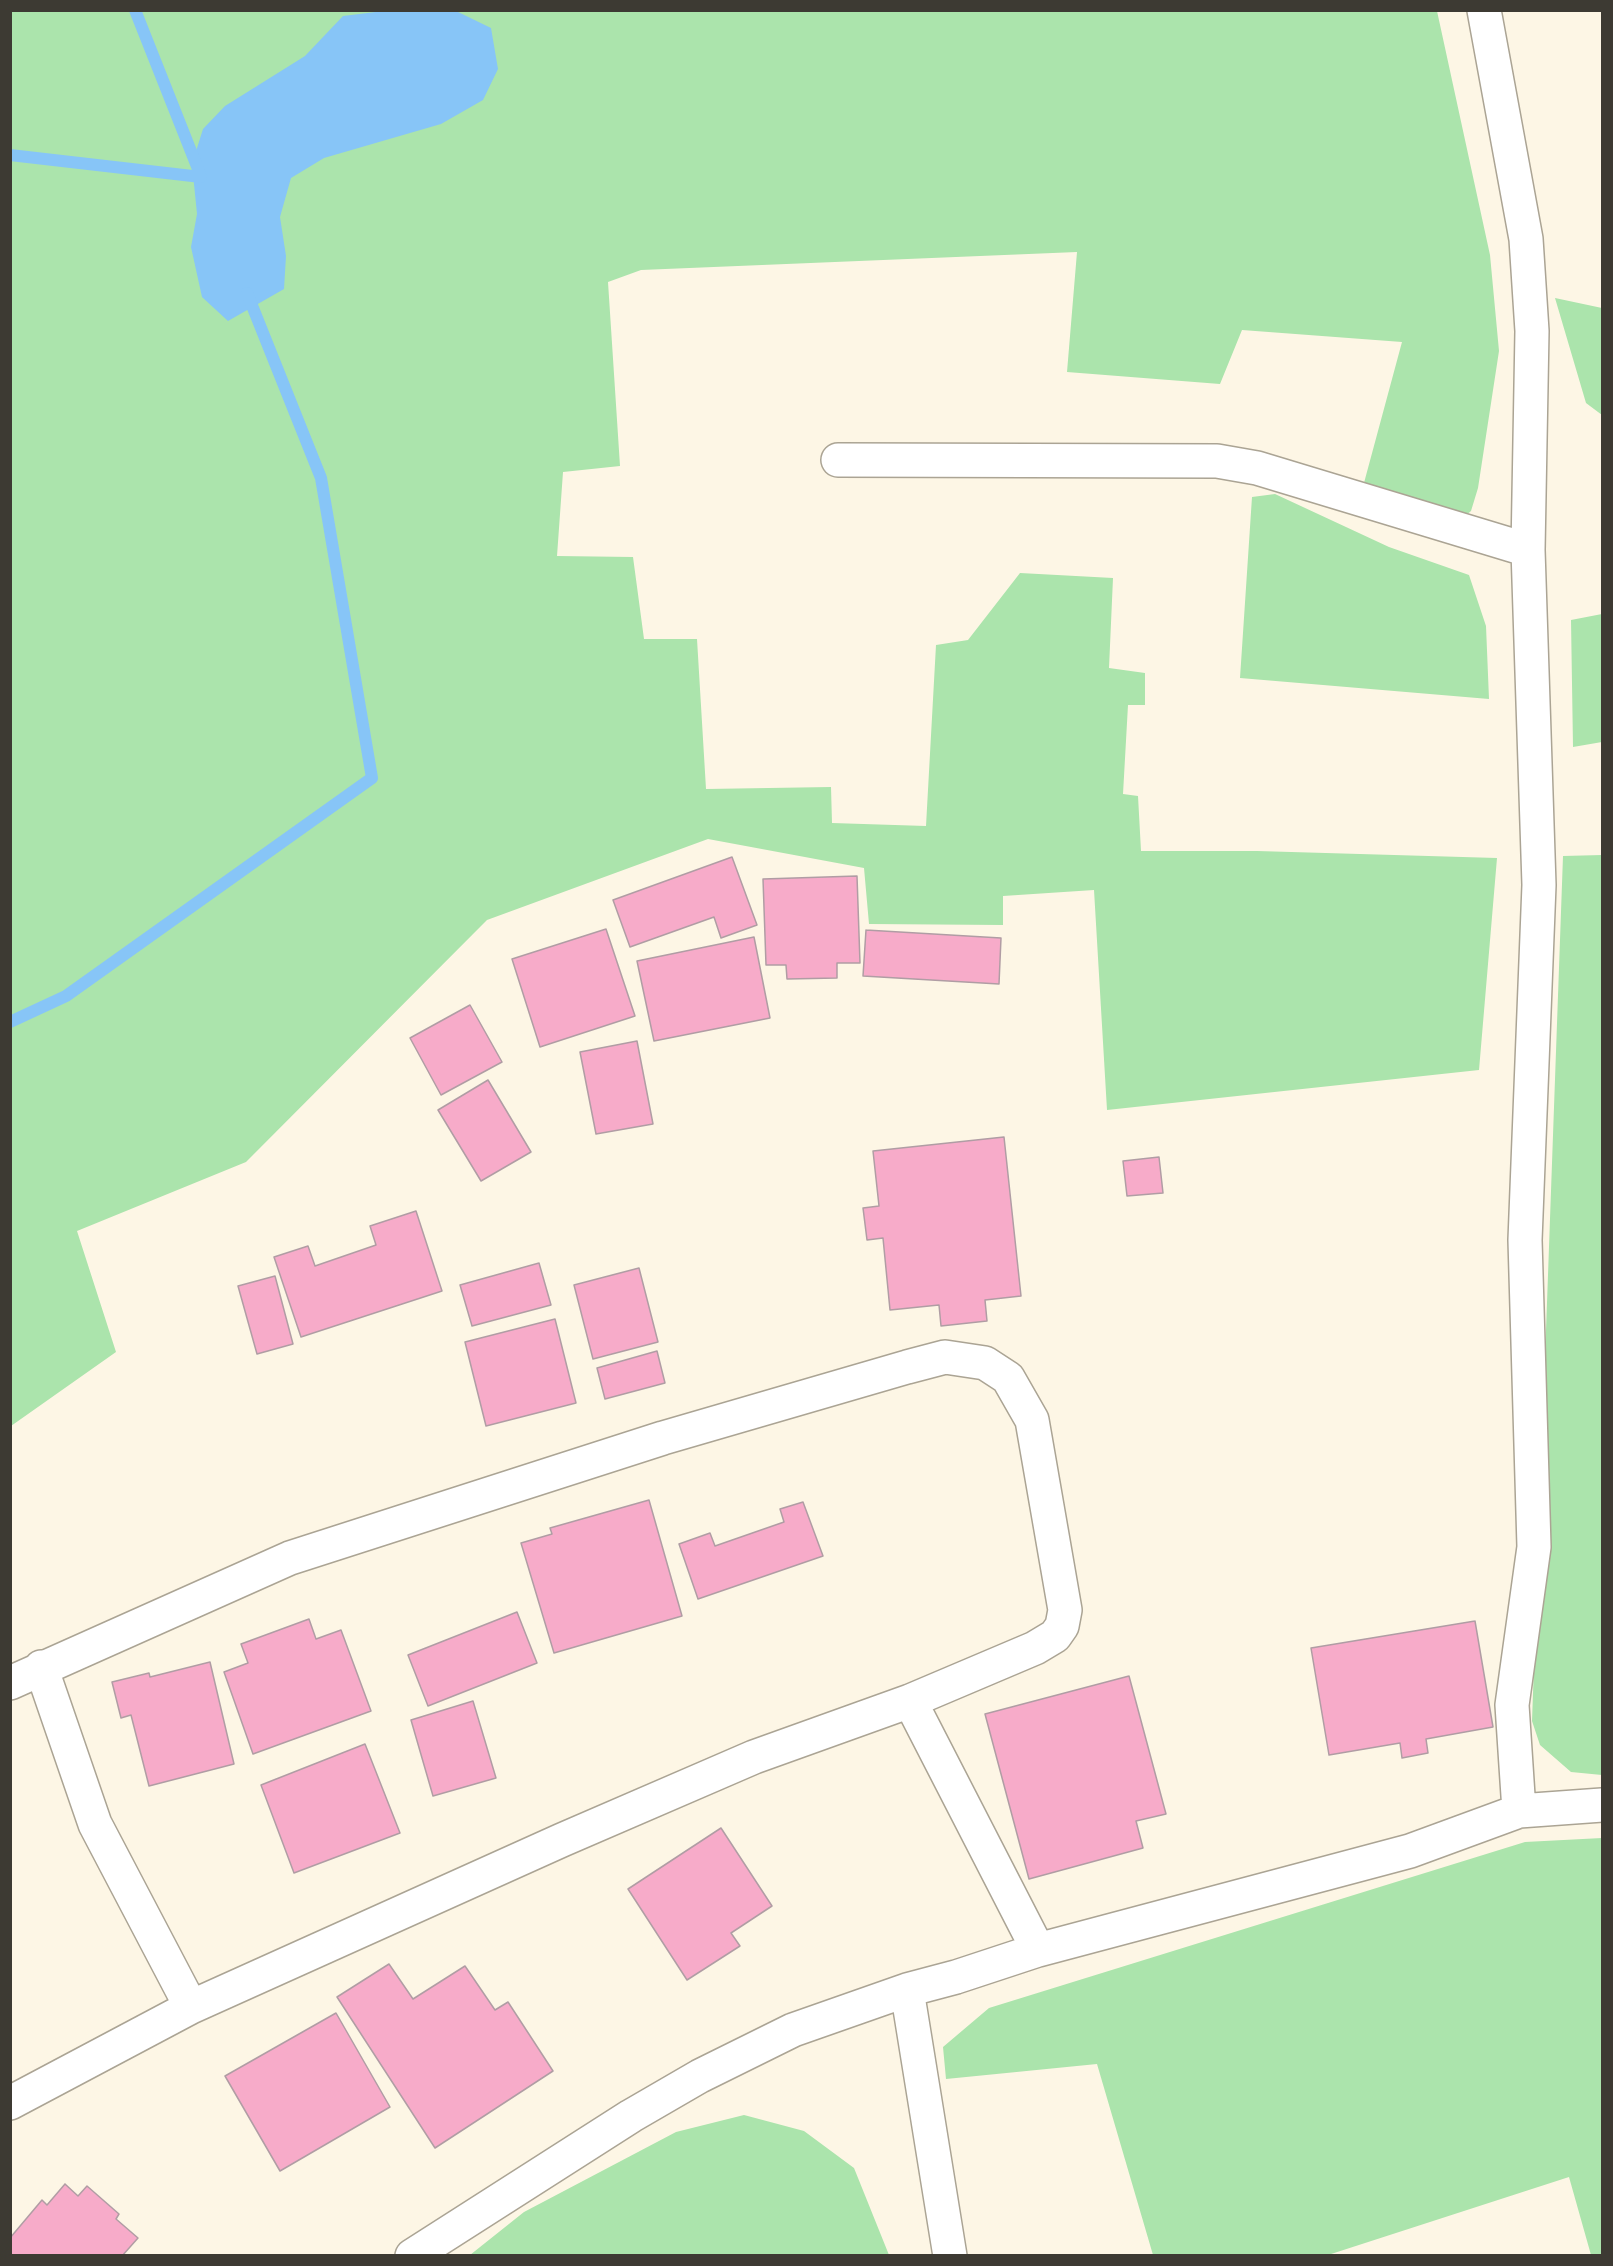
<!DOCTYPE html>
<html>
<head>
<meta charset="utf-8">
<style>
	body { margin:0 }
	#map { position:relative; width:1613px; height:2266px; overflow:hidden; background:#fdf6e5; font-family:Manrope,sans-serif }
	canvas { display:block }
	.frame { position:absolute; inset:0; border:12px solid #3d3a33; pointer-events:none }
</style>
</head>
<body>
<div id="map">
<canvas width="1613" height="2266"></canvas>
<div class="frame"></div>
</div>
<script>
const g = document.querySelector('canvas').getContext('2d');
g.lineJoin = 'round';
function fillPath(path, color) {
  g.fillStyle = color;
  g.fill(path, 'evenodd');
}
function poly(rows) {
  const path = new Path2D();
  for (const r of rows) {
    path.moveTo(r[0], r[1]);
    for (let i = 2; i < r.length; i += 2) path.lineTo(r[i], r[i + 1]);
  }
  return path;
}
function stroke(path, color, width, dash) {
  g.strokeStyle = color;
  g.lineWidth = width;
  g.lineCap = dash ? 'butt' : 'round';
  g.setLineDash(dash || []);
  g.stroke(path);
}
fillPath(poly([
	[11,11,1437,11,1490,255,1499,351,1478,488,1471,511,1457,523,1361,494,1402,342,1242,330,1220,384,1067,372,1077,252,641,270,608,282,620,466,563,472,557,556,633,557,644,639,697,639,706,789,831,787,832,823,926,826,936,645,968,640,1020,573,1113,578,1109,668,1145,673,1145,705,1128,705,1123,794,1138,796,1141,851,1257,851,1497,858,1479,1070,1107,1110,1094,890,1003,896,1003,925,869,924,864,868,708,839,487,920,246,1162,77,1231,116,1352,11,1426],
	[1555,298,1602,308,1602,415,1586,403],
	[1275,494,1389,547,1469,575,1486,626,1489,699,1240,678,1252,497],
	[1602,614,1602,742,1573,747,1571,620],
	[1602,855,1602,1775,1571,1772,1540,1745,1532,1721,1563,856],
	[1602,1838,1602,2255,1591,2255,1569,2177,1328,2255,1153,2255,1097,2064,946,2079,943,2047,989,2008,1525,1842],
	[744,2115,804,2131,854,2168,889,2255,470,2255,524,2212,676,2132]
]), '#abe4ac');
fillPath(poly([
	[392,10,456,11,491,28,498,69,483,100,441,124,324,158,291,178,280,217,286,256,284,289,228,321,202,297,191,247,197,214,192,164,203,129,225,106,305,56,343,16]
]), '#87c5f7');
stroke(poly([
	[135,10,200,174],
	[10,155,201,177],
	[10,1022,66,996,372,778,321,478,247,293]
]), '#87c5f7', 12);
const building = poly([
	[732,857,757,925,721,938,714,917,630,947,613,900,732,857],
	[857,876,860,963,837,963,837,978,787,979,786,965,766,965,763,879,857,876],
	[606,929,635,1016,540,1047,512,959,606,929],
	[866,930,1001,938,999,984,863,976,866,930],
	[754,937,770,1018,654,1041,637,961,754,937],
	[470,1005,502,1062,441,1095,410,1038,470,1005],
	[637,1041,653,1124,596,1134,580,1052,637,1041],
	[488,1080,531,1152,481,1181,438,1110,488,1080],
	[1004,1137,1021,1296,985,1300,987,1321,941,1326,939,1305,890,1310,883,1238,867,1240,863,1208,879,1206,873,1151,1004,1137],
	[1159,1157,1163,1193,1127,1196,1123,1161,1159,1157],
	[416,1211,442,1291,301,1337,274,1257,308,1246,315,1266,376,1245,370,1226,416,1211],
	[539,1263,551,1305,472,1326,460,1285,539,1263],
	[639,1268,658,1342,593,1359,574,1285,639,1268],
	[275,1276,293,1344,257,1354,238,1286,275,1276],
	[555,1319,576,1403,486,1426,465,1342,555,1319],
	[657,1351,665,1383,605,1399,597,1368,657,1351],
	[649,1500,682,1616,554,1653,521,1543,552,1534,550,1528,649,1500],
	[803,1502,823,1556,698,1599,679,1544,710,1533,715,1546,784,1522,780,1509,803,1502],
	[517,1612,537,1663,428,1706,408,1655,517,1612],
	[309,1619,316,1639,341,1630,371,1711,253,1754,224,1672,248,1663,241,1644,309,1619],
	[1475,1621,1493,1727,1426,1739,1428,1753,1402,1758,1400,1743,1329,1755,1311,1648,1475,1621],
	[210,1662,234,1764,149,1786,131,1715,121,1718,112,1682,149,1673,150,1677,210,1662],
	[1129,1676,1166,1814,1136,1821,1143,1848,1029,1879,985,1714,1129,1676],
	[473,1701,496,1778,433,1796,411,1720,473,1701],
	[365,1744,400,1833,294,1873,261,1785,365,1744],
	[721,1828,772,1906,731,1933,740,1946,687,1980,628,1889,721,1828],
	[389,1964,413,1999,465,1966,495,2010,508,2002,553,2071,435,2148,337,1997,389,1964],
	[336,2013,390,2107,280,2171,225,2076,336,2013],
	[65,2184,78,2196,87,2186,119,2214,116,2219,138,2238,122,2256,14,2256,10,2253,10,2238,42,2200,47,2205,65,2184]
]);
fillPath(building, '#f7abc9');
stroke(building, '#b09da4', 1.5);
const street = poly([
	[1484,10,1526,239,1532,331,1528,550,1539,885,1525,1240,1534,1547,1512,1705,1519,1811],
	[838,460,1217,461,1257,468,1528,550],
	[41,1667,95,1824,191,2007],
	[10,1683,290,1558,663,1438,907,1367,945,1357,985,1363,1008,1378,1032,1420,1065,1610,1062,1626,1055,1636,1035,1648,910,1701,1038,1950],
	[907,1990,950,2256],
	[10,2103,191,2007,562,1840,754,1757,910,1701],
	[412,2256,631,2116,700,2076,793,2030,907,1990,956,1977,1038,1950,1410,1851,1519,1811,1602,1805]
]);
stroke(street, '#aba494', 36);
stroke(street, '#fff', 33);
</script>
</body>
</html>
